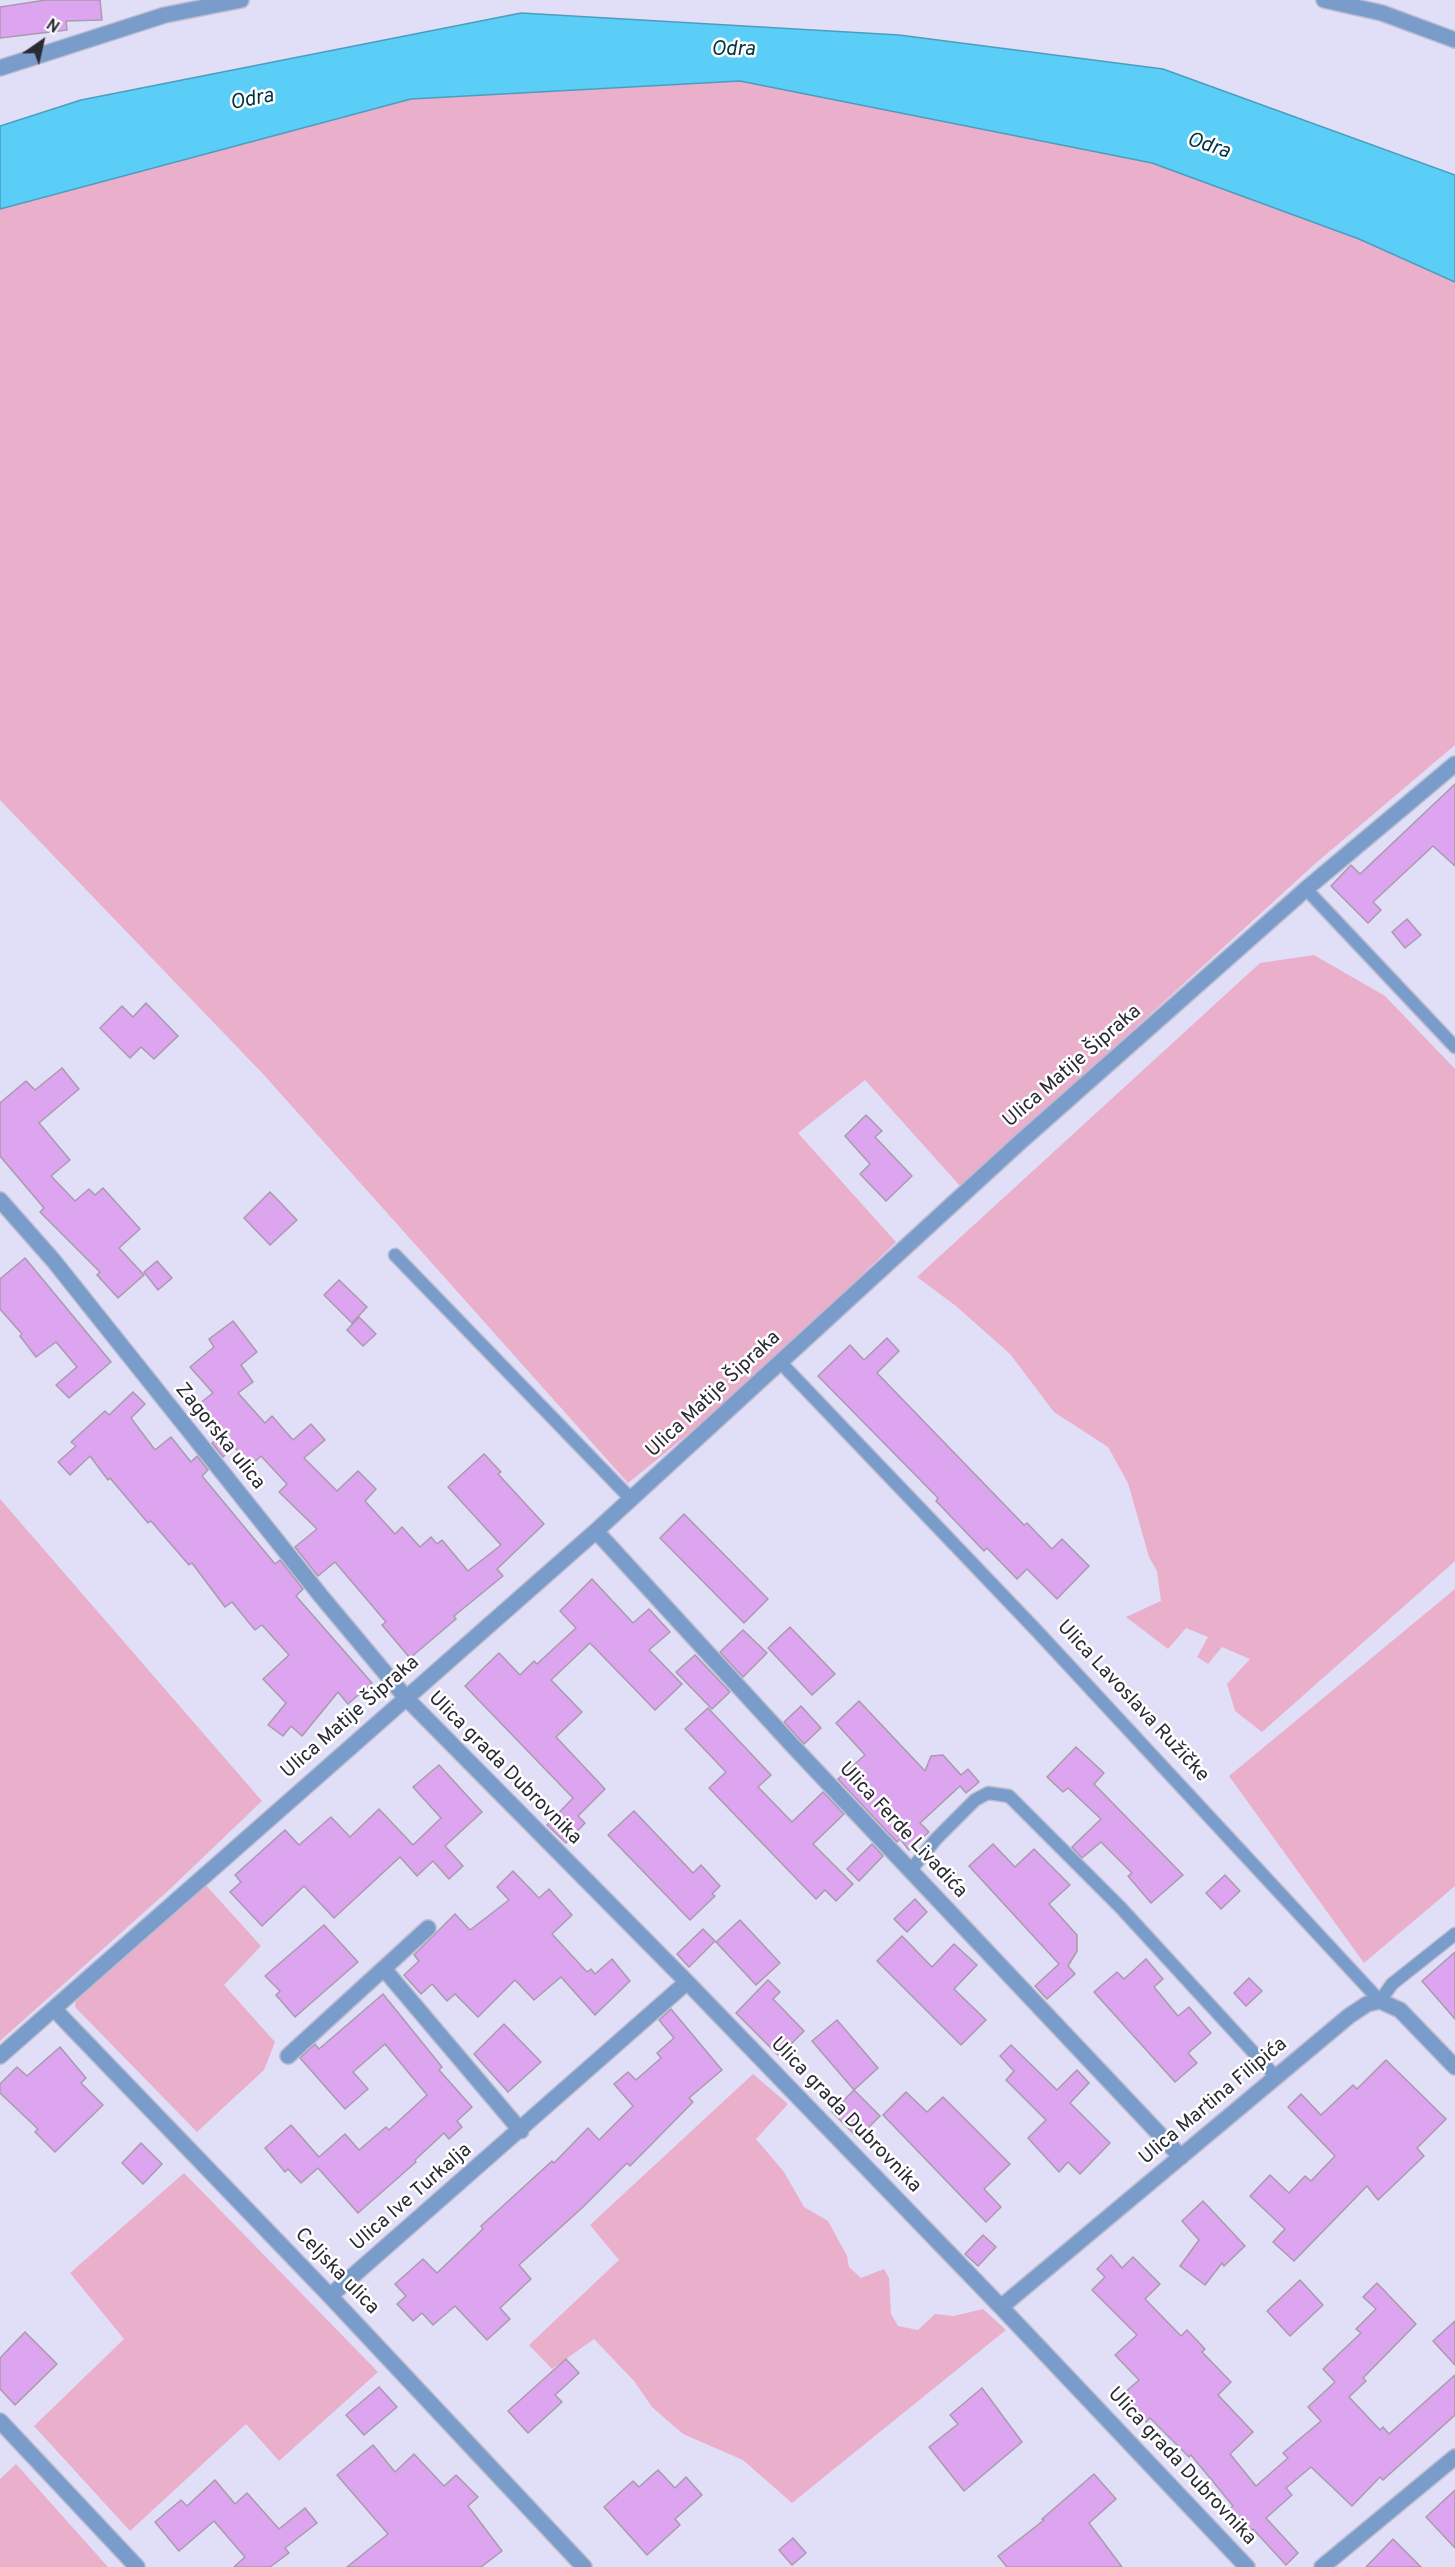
<!DOCTYPE html>
<html>
<head>
<meta charset="utf-8">
<style>
	body { margin:0 }
	#map { position:relative; width:1455px; height:2567px; overflow:hidden; background:#e0dff7; font-family:Overpass,sans-serif }
	canvas { display:block }
	.north { position:absolute; left:12px; top:12px; width:60px; height:60px; -webkit-text-stroke:4px #fff; paint-order:stroke; rotate:34deg; font-size:16px; font-weight:700; line-height:24px; text-align:center; color:#2a2a33 }
	.north::after { content:''; display:block; margin:auto; width:21px; height:27px; background:#2a2a33; clip-path:polygon(50% 0,100% 100%,50% 72%,0 100%) }
</style>
</head>
<body>
<div id="map">
<canvas width="1455" height="2567"></canvas>
<div class="north">N</div>
</div>
<script>
const g = document.querySelector('canvas').getContext('2d');
g.lineJoin = 'round';
function fillPath(path, color) {
  g.fillStyle = color;
  g.fill(path, 'evenodd');
}
function poly(rows) {
  const path = new Path2D();
  for (const r of rows) {
    path.moveTo(r[0], r[1]);
    for (let i = 2; i < r.length; i += 2) path.lineTo(r[i], r[i + 1]);
  }
  return path;
}
function stroke(path, color, width, dash) {
  g.strokeStyle = color;
  g.lineWidth = width;
  g.lineCap = dash ? 'butt' : 'round';
  g.setLineDash(dash || []);
  g.stroke(path);
}
function write(font, color, halo, rows, align = 'center') {
  g.font = font + ' Overpass,sans-serif';
  g.lineWidth = 5;
  g.setLineDash([]);
  g.textBaseline = 'middle';
  g.strokeStyle = halo;
  g.fillStyle = color;
  for (const [text, x, y, turn = 0] of rows) {
    g.save();
    g.translate(x, y);
    g.rotate((+turn || 0) * Math.PI / 180);
    g.textAlign = isNaN(turn) ? turn : align;
    if (halo) g.strokeText(text, 0, 0);
    g.fillText(text, 0, 0);
    g.restore();
  }
}
fillPath(poly([
	[740,81,1152,163,1359,239,1455,282,1455,745,1317,862,961,1187,865,1080,798,1133,896,1242,739,1393,628,1483,264,1075,0,800,0,209,411,99],
	[1314,955,1385,996,1455,1069,1455,1561,1262,1732,1235,1711,1227,1684,1250,1659,1222,1647,1208,1664,1197,1657,1208,1637,1186,1628,1168,1649,1126,1617,1161,1601,1157,1571,1149,1557,1128,1483,1108,1447,1054,1412,1010,1354,956,1306,917,1277,1260,963],
	[0,1499,262,1801,170,1889,0,2041],
	[1455,1589,1455,1886,1364,1963,1229,1776],
	[204,1883,261,1946,224,1985,275,2042,264,2070,197,2132,75,2007,76,1996],
	[753,2074,788,2104,756,2139,784,2172,804,2207,828,2221,847,2256,849,2267,861,2278,884,2269,889,2278,891,2314,898,2326,918,2330,935,2314,954,2316,983,2309,1006,2330,792,2503,743,2460,683,2434,652,2407,634,2381,594,2339,552,2369,529,2345,619,2260,590,2225],
	[184,2173,378,2372,279,2461,246,2424,130,2531,34,2426,124,2339,70,2273],
	[16,2464,108,2567,0,2567,0,2479]
]), '#eaafcb');
const water = poly([
	[521,13,899,35,1163,69,1455,175,1455,282,1359,239,1152,163,740,81,411,99,0,209,0,126,81,100,521,13]
]);
fillPath(water, '#5bcef8');
stroke(water, '#4c9dbd', 1.5);
const building = poly([
	[46,0,100,0,102,20,66,21,67,30,0,38,0,7,46,0],
	[1455,784,1455,866,1433,846,1373,902,1381,910,1368,923,1331,886,1351,865,1360,874,1455,784],
	[1407,919,1421,935,1405,948,1392,932,1407,919],
	[146,1003,178,1036,154,1059,141,1047,130,1058,100,1028,122,1006,133,1017,146,1003],
	[62,1068,79,1089,39,1123,70,1160,51,1176,75,1201,89,1189,95,1195,103,1188,140,1229,119,1248,144,1275,118,1298,97,1275,100,1272,40,1212,44,1208,0,1156,0,1103,26,1081,35,1090,62,1068],
	[866,1115,882,1131,875,1137,912,1176,886,1201,860,1174,870,1164,845,1136,866,1115],
	[270,1192,297,1220,270,1245,244,1218,270,1192],
	[25,1258,111,1362,69,1398,56,1385,77,1367,56,1342,36,1357,20,1336,22,1334,0,1309,0,1279,25,1258],
	[157,1261,172,1278,158,1290,144,1272,157,1261],
	[339,1280,367,1307,352,1323,324,1295,339,1280],
	[359,1317,376,1334,363,1346,347,1330,359,1317],
	[233,1321,257,1352,241,1365,253,1382,238,1393,265,1423,272,1416,293,1440,311,1424,325,1440,304,1458,337,1491,358,1471,376,1489,365,1501,395,1534,402,1527,420,1547,431,1537,437,1544,442,1540,468,1571,501,1545,448,1487,484,1454,501,1472,498,1474,544,1524,497,1569,503,1576,454,1616,456,1619,410,1658,382,1625,386,1622,335,1562,318,1576,295,1547,317,1529,279,1492,287,1484,261,1456,251,1465,234,1447,223,1457,212,1443,219,1437,195,1407,213,1393,190,1367,214,1347,209,1339,233,1321],
	[887,1338,899,1351,877,1373,1024,1525,1027,1523,1052,1549,1062,1539,1089,1566,1057,1599,1027,1569,1017,1579,987,1548,984,1551,936,1501,938,1498,818,1376,850,1345,864,1360,887,1338],
	[133,1392,145,1404,131,1418,155,1450,171,1437,191,1462,197,1456,208,1470,202,1476,275,1564,280,1560,303,1589,296,1596,372,1683,348,1704,338,1692,302,1736,291,1726,283,1736,268,1725,286,1703,263,1679,289,1655,262,1625,255,1630,232,1602,225,1607,192,1563,189,1565,151,1521,148,1523,110,1478,108,1480,90,1456,70,1475,58,1462,76,1446,71,1442,105,1411,109,1415,133,1392],
	[684,1514,768,1599,744,1623,660,1538,684,1514],
	[592,1579,633,1623,649,1609,670,1632,649,1650,682,1684,655,1710,590,1643,551,1680,582,1712,556,1737,605,1789,578,1816,585,1823,566,1843,547,1825,573,1798,465,1686,499,1653,520,1675,534,1661,537,1664,576,1628,560,1611,592,1579],
	[790,1627,835,1674,812,1695,768,1648,790,1627],
	[743,1630,767,1653,743,1677,720,1652,743,1630],
	[695,1655,730,1692,712,1709,676,1672,695,1655],
	[859,1701,925,1771,931,1756,943,1755,961,1775,968,1769,979,1782,966,1793,960,1786,920,1823,929,1832,909,1850,900,1839,897,1842,838,1779,865,1755,836,1723,859,1701],
	[801,1706,821,1728,804,1744,784,1722,801,1706],
	[708,1708,771,1775,758,1787,792,1822,823,1792,844,1814,813,1844,853,1884,836,1901,825,1890,816,1899,709,1788,726,1772,685,1729,708,1708],
	[1076,1747,1104,1773,1094,1784,1183,1875,1151,1903,1128,1876,1132,1873,1101,1842,1082,1858,1072,1847,1101,1819,1068,1788,1063,1792,1047,1777,1076,1747],
	[439,1765,482,1812,445,1846,463,1866,449,1879,433,1861,417,1876,400,1857,334,1918,304,1886,262,1926,230,1892,241,1882,235,1875,285,1830,299,1845,331,1817,350,1837,379,1809,413,1845,441,1818,413,1787,439,1765],
	[634,1811,693,1873,701,1865,720,1886,712,1894,715,1896,690,1920,608,1835,634,1811],
	[872,1844,883,1856,859,1881,847,1869,872,1844],
	[993,1844,1015,1867,1034,1849,1070,1885,1049,1904,1077,1935,1077,1951,1068,1966,1075,1974,1047,1999,1035,1986,1059,1964,969,1866,993,1844],
	[513,1871,539,1898,549,1889,572,1915,552,1934,587,1972,591,1969,595,1974,612,1959,630,1981,595,2015,561,1977,534,2000,515,1980,478,2017,455,1994,447,2001,432,1984,421,1994,404,1975,419,1961,414,1955,455,1914,470,1930,509,1900,497,1887,513,1871],
	[1225,1875,1240,1891,1221,1909,1206,1893,1225,1875],
	[915,1899,927,1912,907,1932,894,1919,915,1899],
	[740,1920,780,1963,756,1985,716,1942,740,1920],
	[324,1925,358,1962,295,2017,276,1995,280,1991,265,1976,324,1925],
	[703,1929,715,1941,689,1967,677,1954,703,1929],
	[902,1936,932,1967,954,1944,977,1965,954,1989,986,2020,961,2045,877,1961,902,1936],
	[1455,1952,1455,2019,1422,1981,1455,1952],
	[1146,1959,1163,1979,1154,1987,1178,2016,1189,2007,1211,2033,1188,2053,1197,2063,1175,2082,1094,1992,1117,1972,1124,1979,1146,1959],
	[1249,1978,1262,1991,1246,2006,1234,1993,1249,1978],
	[768,1980,780,1992,773,1999,804,2031,779,2056,736,2013,768,1980],
	[383,1994,442,2067,439,2070,472,2107,457,2121,462,2127,449,2139,444,2133,415,2160,416,2162,358,2213,318,2168,301,2183,288,2169,285,2172,265,2148,291,2125,319,2157,345,2134,359,2150,386,2127,389,2130,427,2095,385,2044,353,2072,368,2089,345,2109,300,2058,315,2044,319,2049,383,1994],
	[671,2009,722,2070,689,2098,693,2102,630,2166,627,2163,583,2207,519,2265,531,2279,500,2308,510,2319,487,2340,455,2306,433,2325,422,2313,413,2321,397,2304,406,2296,395,2284,423,2259,437,2273,483,2229,481,2226,552,2161,554,2163,588,2128,599,2140,633,2106,614,2084,628,2072,636,2080,661,2058,657,2053,674,2038,659,2020,671,2009],
	[837,2020,878,2068,854,2090,812,2041,837,2020],
	[504,2024,541,2062,508,2092,474,2054,504,2024],
	[1011,2045,1057,2090,1077,2070,1089,2083,1070,2103,1110,2143,1080,2174,1068,2162,1059,2172,1028,2138,1046,2120,1006,2080,1014,2071,1000,2056,1011,2045],
	[60,2047,86,2078,81,2083,103,2105,55,2152,35,2132,38,2129,0,2093,0,2084,17,2067,27,2076,60,2047],
	[1386,2060,1446,2119,1417,2148,1424,2156,1378,2200,1367,2186,1294,2261,1273,2242,1285,2229,1250,2196,1270,2175,1289,2193,1305,2176,1311,2181,1335,2156,1288,2107,1301,2094,1321,2115,1353,2085,1357,2089,1386,2060],
	[854,2090,880,2116,858,2138,832,2112,854,2090],
	[906,2092,927,2112,943,2097,1010,2164,984,2189,1001,2207,986,2222,883,2115,906,2092],
	[141,2143,162,2164,143,2184,122,2163,141,2143],
	[1203,2201,1245,2246,1224,2266,1222,2263,1205,2285,1180,2266,1199,2240,1182,2221,1203,2201],
	[983,2235,996,2247,978,2266,965,2254,983,2235],
	[1111,2255,1122,2268,1133,2257,1160,2284,1145,2299,1181,2336,1187,2330,1205,2349,1202,2352,1231,2382,1218,2395,1253,2432,1230,2454,1256,2486,1288,2458,1283,2453,1321,2421,1308,2407,1335,2382,1323,2369,1361,2333,1356,2329,1376,2309,1363,2297,1377,2283,1416,2324,1363,2378,1366,2381,1349,2397,1380,2430,1383,2427,1389,2434,1455,2375,1455,2415,1383,2480,1380,2477,1352,2506,1311,2467,1286,2488,1292,2495,1266,2518,1298,2553,1286,2565,1253,2529,1246,2535,1226,2512,1233,2506,1191,2455,1189,2457,1150,2418,1146,2422,1122,2395,1139,2380,1115,2355,1137,2335,1092,2290,1105,2277,1097,2269,1111,2255],
	[1300,2280,1323,2305,1290,2336,1267,2311,1300,2280],
	[1455,2321,1455,2365,1433,2341,1455,2321],
	[25,2332,57,2364,15,2405,0,2389,0,2358,25,2332],
	[566,2359,579,2373,555,2395,562,2402,528,2433,508,2411,566,2359],
	[379,2387,397,2407,364,2435,346,2415,379,2387],
	[982,2388,1022,2442,964,2491,929,2447,958,2424,950,2415,982,2388],
	[373,2445,395,2472,414,2454,444,2486,456,2475,478,2497,468,2506,502,2551,481,2567,347,2567,388,2534,337,2475,373,2445],
	[658,2470,675,2488,686,2477,702,2495,675,2519,680,2525,647,2555,604,2507,633,2481,639,2487,658,2470],
	[1094,2474,1116,2499,1089,2523,1122,2567,1007,2567,998,2556,1044,2520,1042,2519,1094,2474],
	[215,2480,235,2504,247,2493,279,2529,305,2508,317,2523,285,2548,289,2553,270,2567,234,2567,245,2557,214,2521,179,2551,155,2522,181,2500,187,2506,215,2480],
	[1455,2490,1455,2548,1426,2517,1455,2490],
	[793,2538,806,2553,792,2565,779,2550,793,2538],
	[1393,2539,1421,2567,1366,2567,1393,2539]
]);
fillPath(building, '#dda5ef');
stroke(building, '#a99aad', 1.5);
const lane = poly([
	[1306,889,1455,1047],
	[395,1255,631,1499],
	[780,1362,1036,1630,1380,2001,1392,1984,1455,1934],
	[910,1871,936,1839,975,1800,988,1793,1009,1796,1121,1908,1277,2078]
]);
const street = poly([
	[1324,0,1382,13,1455,40],
	[0,68,165,15,241,0],
	[0,1200,53,1260,321,1596,407,1699,687,1982,1001,2307,1247,2567],
	[596,1531,792,1745,1181,2157],
	[384,1969,521,2131],
	[54,2009,330,2296,584,2567],
	[0,2056,596,1531,1019,1143,1306,889,1455,764],
	[288,2056,428,1928],
	[330,2296,687,1982],
	[1001,2307,1349,2016,1367,2004,1380,2001,1400,2010,1455,2067],
	[0,2421,137,2567],
	[1322,2567,1455,2457]
]);
stroke(lane, '#bcbbd0', 15);
stroke(street, '#bcbbd0', 18);
stroke(lane, '#799ccb', 12);
stroke(street, '#799ccb', 15);
write('20px', '#2a2a33', '#fff', [
	["Ulica Matije Šipraka",1073,1067,-41],
	["Ulica Matije Šipraka",714,1395,-43],
	["Zagorska ulica",219,1437,51],
	["Ulica Lavoslava Ružičke",1132,1702,47],
	["Ulica Matije Šipraka",351,1718,-41],
	["Ulica grada Dubrovnika",504,1769,45],
	["Ulica Ferde Livadića",902,1831,47],
	["Ulica Martina Filipića",1214,2102,-40],
	["Ulica grada Dubrovnika",845,2116,46],
	["Ulica Ive Turkalja",412,2198,-41],
	["Celjska ulica",336,2272,46],
	["Ulica grada Dubrovnika",1181,2467,47]
]);
write('italic 21px', '#003546', '#fff', [
	["Odra",733,51],
	["Odra",252,101,-11],
	["Odra",1208,147,18]
]);
</script>
</body>
</html>
